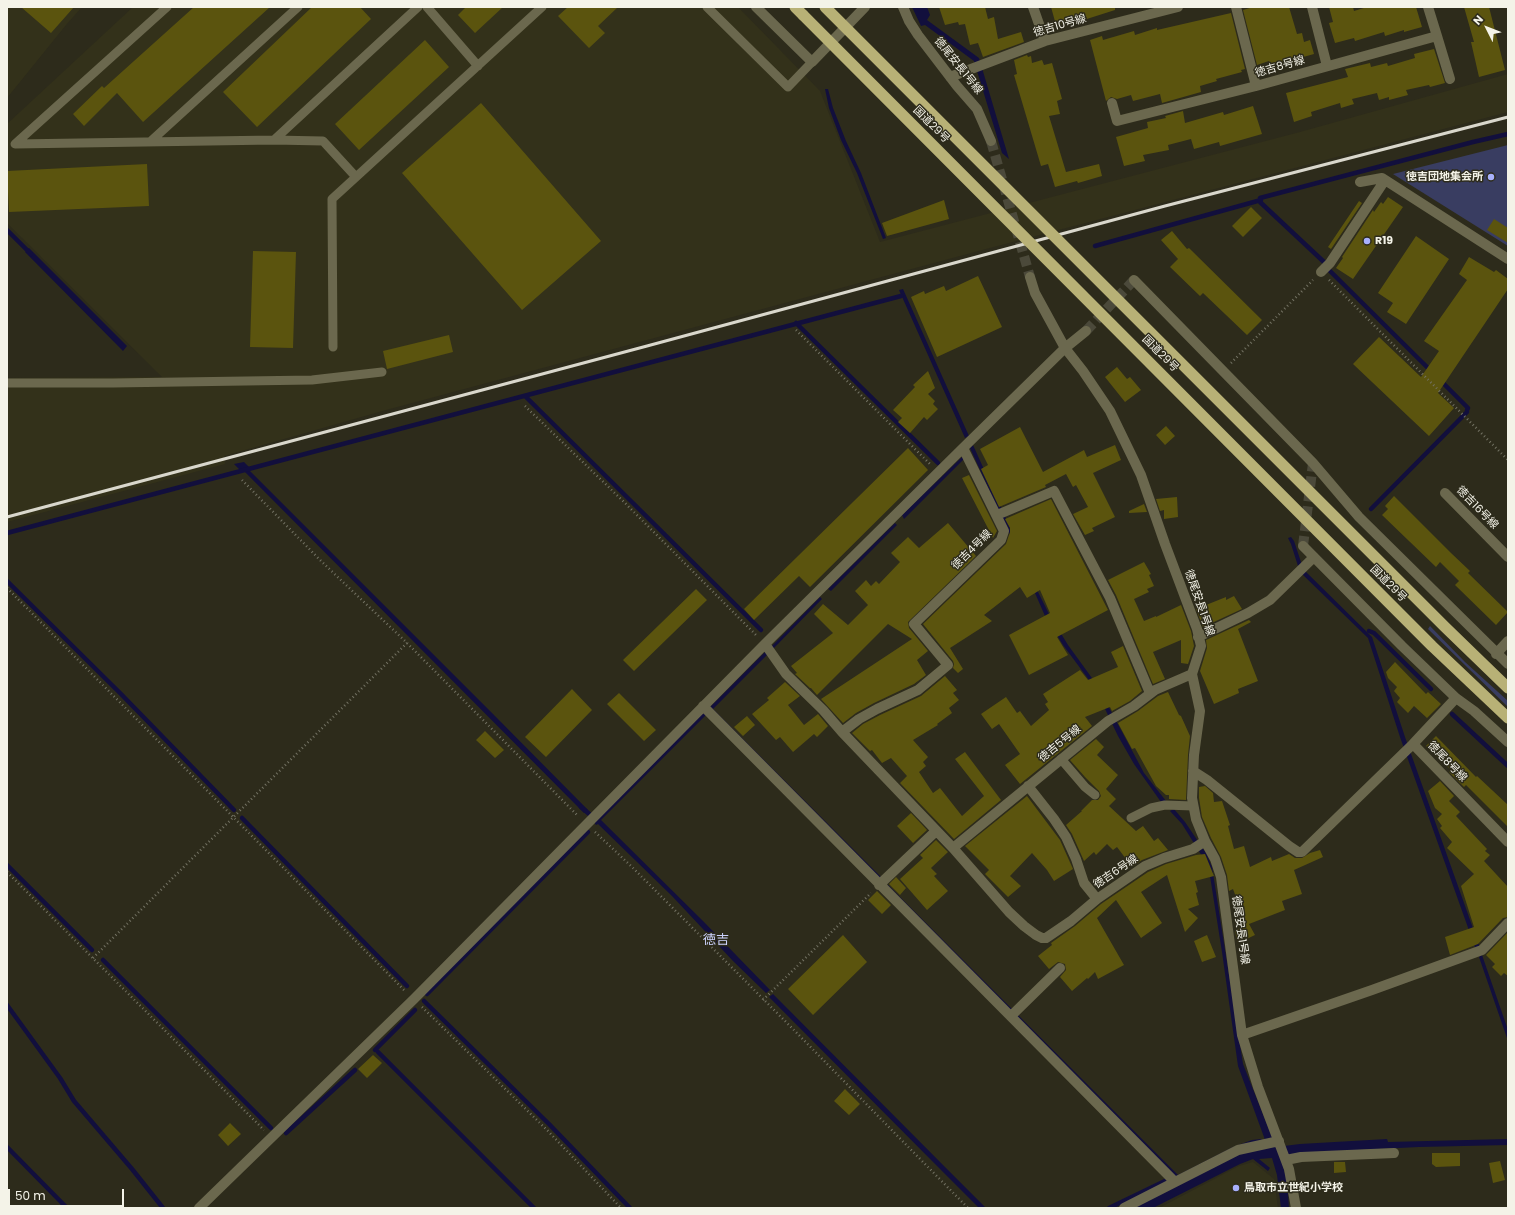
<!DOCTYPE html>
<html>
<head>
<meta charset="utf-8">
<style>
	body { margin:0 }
	#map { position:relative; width:1515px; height:1215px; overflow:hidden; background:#2d2b1b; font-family:Poppins,sans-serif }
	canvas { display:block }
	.frame { position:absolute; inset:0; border:8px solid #f4f3e8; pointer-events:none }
	.north { position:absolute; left:1467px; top:8px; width:40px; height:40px; -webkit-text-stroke:3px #2d2b1b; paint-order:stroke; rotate:312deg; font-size:11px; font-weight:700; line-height:16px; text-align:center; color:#f4f3e8 }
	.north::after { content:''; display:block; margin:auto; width:14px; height:18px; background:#f4f3e8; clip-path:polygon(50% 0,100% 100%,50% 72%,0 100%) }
	.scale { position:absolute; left:8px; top:1189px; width:116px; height:18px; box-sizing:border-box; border:2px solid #f4f3e8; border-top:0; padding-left:5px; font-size:12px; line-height:14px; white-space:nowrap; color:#f4f3e8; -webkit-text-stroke:3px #2d2b1b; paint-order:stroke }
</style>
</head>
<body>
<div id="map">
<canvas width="1515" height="1215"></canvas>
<div class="frame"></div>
<div class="north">N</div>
<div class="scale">50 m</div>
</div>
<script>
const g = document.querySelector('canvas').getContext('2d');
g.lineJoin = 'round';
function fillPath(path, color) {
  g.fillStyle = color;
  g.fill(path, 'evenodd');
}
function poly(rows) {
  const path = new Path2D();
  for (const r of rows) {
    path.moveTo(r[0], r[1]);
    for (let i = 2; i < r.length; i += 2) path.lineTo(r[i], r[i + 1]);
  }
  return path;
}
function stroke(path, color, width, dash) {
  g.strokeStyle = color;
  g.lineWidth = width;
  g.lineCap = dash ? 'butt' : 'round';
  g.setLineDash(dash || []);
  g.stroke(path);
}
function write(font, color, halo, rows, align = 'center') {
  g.font = font + ' Poppins,"Noto Sans JP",sans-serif';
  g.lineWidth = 3;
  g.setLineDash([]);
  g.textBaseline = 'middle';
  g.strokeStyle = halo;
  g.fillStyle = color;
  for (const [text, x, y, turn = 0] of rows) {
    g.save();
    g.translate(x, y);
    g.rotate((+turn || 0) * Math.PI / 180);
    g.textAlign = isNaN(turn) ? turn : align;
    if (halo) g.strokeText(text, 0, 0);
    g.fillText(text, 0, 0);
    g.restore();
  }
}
fillPath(poly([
	[7,7,82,7,66,25,7,98],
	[133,7,738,7,820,91,880,242,1300,132,1508,74,1508,112,986,249,386,410,224,456,225,464,7,522,7,378,162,377,7,223,7,124],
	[1253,1162,1274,1179,1278,1208,1159,1208,1239,1166]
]), '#33311a');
fillPath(poly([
	[1508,145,1508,246,1393,174],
	[1430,626,1465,662,1508,701,1508,707,1428,629]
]), '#393d61');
fillPath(poly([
	[912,7,927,7,930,15,927,20,979,58,1009,159,1002,153,974,61,925,25,921,26],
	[825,89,828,89,833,108,846,141,861,173,886,238,883,239,857,173,841,140,829,108],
	[29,248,127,346,123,351,25,252],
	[903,289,969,436,965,438,899,290],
	[973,445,1013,534,1017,551,970,448],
	[963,456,965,458,904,519,902,515],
	[244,462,250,468,248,469,493,714,588,810,584,813,243,470,240,470,234,464],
	[895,523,897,525,831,591,828,589],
	[1291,537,1294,541,1302,565,1298,566,1291,544,1288,538],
	[1025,562,1038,592,1049,614,1068,645,1097,685,1144,773,1166,801,1161,802,1134,764,1118,736,1095,688,1063,645,1045,616,1022,563],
	[1305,571,1372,637,1405,737,1480,948,1476,950,1400,737,1368,638,1302,574],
	[820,597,822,599,773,649,771,647],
	[766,651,768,654,713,709,883,879,880,880,709,708],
	[703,713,706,715,601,820,703,921,770,990,766,993,733,961,672,896,598,824,596,825,594,822],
	[1174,809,1185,822,1206,853,1212,867,1243,1064,1276,1147,1300,1144,1387,1139,1388,1142,1508,1139,1508,1145,1419,1147,1296,1153,1283,1166,1287,1181,1289,1208,1281,1208,1277,1175,1272,1158,1259,1159,1270,1168,1268,1171,1253,1159,1240,1164,1153,1208,1130,1208,1239,1154,1268,1148,1238,1066,1222,952,1210,876,1202,856,1182,824,1170,811],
	[888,885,1012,1009,1010,1011,886,886],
	[1482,955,1508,1030,1508,1041,1479,957],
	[773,994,941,1163,986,1208,979,1208,942,1171,769,997],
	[1018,1015,1178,1175,1233,1147,1252,1140,1261,1139,1263,1141,1176,1177,1016,1017]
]), '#120f3d');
stroke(poly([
	[1260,202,1324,262],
	[7,230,31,254],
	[1095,246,1261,200,1260,198,1473,142,1508,134],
	[1330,271,1431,371],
	[796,323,938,463],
	[1441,381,1468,408,1467,410],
	[525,396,761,630],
	[1371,509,1467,412],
	[7,533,901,296],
	[7,581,121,694,234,810],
	[1369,631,1374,633,1431,689],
	[1452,714,1508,766],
	[581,807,594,818],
	[242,818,407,986],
	[7,865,92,950],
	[103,960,271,1128],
	[427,994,588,832],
	[424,1001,549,1124,630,1208],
	[7,1005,60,1078,74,1101,132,1169,163,1208],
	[375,1050,415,1010],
	[378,1052,534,1208],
	[286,1133,355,1070],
	[7,1147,67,1208],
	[1109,1208,1167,1180]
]), '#120f3d', 4.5);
fillPath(poly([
	[21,7,74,7,51,33],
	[194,7,270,7,143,122,117,93,84,126,73,114,102,86,104,88],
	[312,7,360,7,371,19,257,127,223,92],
	[466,7,503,7,475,33,458,15],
	[568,7,618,7,598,26,605,33,589,48,558,16],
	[939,7,985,7,988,19,994,17,998,39,1021,32,1024,42,983,57,978,43,970,45,965,24,959,25,958,22,945,25],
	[1051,7,1115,7,1115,10,1068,25,1067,22,1056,25],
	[1253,7,1289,7,1297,34,1302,33,1304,42,1310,40,1314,54,1296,59,1295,58,1271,66,1269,61,1257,65,1243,10],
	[1329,7,1353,7,1354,11,1367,7,1416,7,1422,27,1404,32,1404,30,1385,36,1384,32,1355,41,1354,38,1335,43,1329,23,1333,22],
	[1464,7,1489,7,1505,70,1479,77,1471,42,1474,42],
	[1231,13,1245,69,1241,70,1242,72,1216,79,1217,81,1200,86,1201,92,1162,103,1160,94,1133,101,1131,95,1117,99,1111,97,1106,101,1090,40,1102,36,1103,40,1134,31,1135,35,1157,28,1157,30],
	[425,40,449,67,359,150,335,124],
	[1434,49,1445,83,1430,87,1429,85,1406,90,1408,95,1389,100,1389,97,1379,100,1377,93,1352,99,1354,104,1341,108,1340,103,1311,112,1312,116,1294,122,1286,93,1348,77,1345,69,1370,63,1371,67,1387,63,1388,66,1415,58,1414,54],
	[1027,55,1028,57,1031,56,1032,63,1042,60,1044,65,1052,63,1062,99,1057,101,1060,114,1049,116,1066,172,1099,164,1102,176,1078,183,1077,181,1055,187,1048,164,1041,166,1014,75,1017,74,1014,60],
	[481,103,601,241,522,310,402,173],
	[1253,106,1262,134,1220,146,1219,142,1194,149,1191,139,1168,145,1169,150,1143,155,1145,161,1124,166,1116,137,1148,128,1147,122,1166,118,1165,116,1183,111,1185,123,1223,112,1224,115],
	[147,164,149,206,9,212,7,171],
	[1388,197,1403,207,1353,279,1336,268,1343,258,1342,257,1373,210,1374,212,1381,202,1383,204],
	[944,200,949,219,887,236,882,223],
	[1359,201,1362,203,1331,249,1328,247],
	[1251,207,1262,218,1243,237,1232,226],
	[1494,219,1508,228,1508,243,1487,230],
	[1172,231,1187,249,1189,248,1262,320,1247,335,1203,293,1200,296,1170,267,1178,259,1161,240],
	[1416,236,1449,259,1406,324,1387,312,1393,303,1378,293],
	[253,251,296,252,293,348,250,347],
	[1469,257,1494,272,1496,270,1508,279,1508,289,1438,393,1454,408,1429,436,1353,364,1379,337,1421,377,1439,351,1424,341,1467,280,1459,274],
	[978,276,1002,327,937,357,911,297,924,291,925,294,944,286,946,291],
	[449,335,453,352,387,369,383,351],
	[1117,367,1127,379,1130,377,1141,390,1125,402,1105,377],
	[928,371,935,388,928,394,935,401,933,404,938,409,927,420,924,417,910,433,898,422,902,418,893,410,915,387,913,385],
	[1166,426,1175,436,1165,445,1156,435],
	[1020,427,1043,472,1084,450,1087,457,1115,445,1121,460,1093,473,1115,517,1092,528,1094,531,1085,535,1073,514,1088,507,1076,485,1073,487,1066,474,1045,485,1046,487,999,507,981,469,988,465,980,449],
	[908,448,928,470,810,587,799,576,754,620,744,609],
	[969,475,997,531,993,538,962,478],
	[1394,496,1451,553,1470,571,1468,573,1508,612,1496,625,1455,585,1459,581,1440,562,1436,567,1382,515,1388,509,1385,506],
	[1177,497,1178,517,1164,519,1164,510,1160,511,1156,499],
	[1051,499,1108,610,1057,637,1068,655,1029,675,1009,635,1050,613,1040,590,1027,598,1020,587,984,615,992,621,950,648,963,669,958,673,953,668,954,664,953,661,923,624,1006,544,1010,532,1010,528,1005,519],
	[1144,504,1147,512,1129,513,1129,511],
	[948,523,976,556,908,622,909,628,928,651,917,660,926,675,914,684,874,703,856,713,843,723,821,699,912,639,888,624,817,695,811,688,810,688,795,674,797,673,791,666,833,633,814,614,823,604,848,625,868,605,855,591,866,580,871,586,876,581,879,584,900,562,891,553,908,537,919,548],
	[1144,562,1151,574,1149,575,1154,586,1147,589,1149,592,1134,599,1144,621,1156,616,1156,617,1181,605,1191,631,1194,646,1188,664,1181,663,1181,640,1153,652,1165,679,1153,684,1116,595,1108,580],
	[696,589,707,600,634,671,623,660],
	[1234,596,1242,609,1203,627,1196,609,1226,597,1226,600],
	[1249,620,1251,622,1238,629,1258,681,1238,689,1239,693,1214,704,1200,671,1207,648,1206,640],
	[1123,646,1142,691,1130,701,1112,711,1110,707,1085,717,1092,726,1020,784,1005,765,1020,754,999,724,992,729,981,714,1006,697,1017,713,1020,711,1031,726,1049,710,1045,704,1048,702,1043,694,1080,670,1088,680,1118,667,1111,652],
	[1395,662,1426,694,1428,692,1441,704,1427,718,1414,706,1408,713,1397,702,1400,698,1394,691,1397,687,1388,678,1386,672],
	[945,676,957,690,953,693,959,700,949,708,952,713,937,724,938,725,913,740,928,757,923,762,926,766,919,772,933,793,940,788,962,816,984,796,955,759,965,752,1001,800,954,839,900,783,907,776,891,758,882,763,872,750,870,751,852,733,863,724,880,715,921,696],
	[785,682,800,696,788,705,804,725,818,714,828,726,817,737,814,734,793,752,780,737,776,740,752,714,769,700,767,698],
	[572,689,592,710,546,757,525,737],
	[1168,692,1179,715,1181,716,1190,736,1188,755,1186,800,1169,799,1169,795,1166,795,1156,786,1135,748,1132,749,1118,723,1138,711,1158,696],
	[619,693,656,730,644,741,607,704],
	[747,716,755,725,743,736,734,727],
	[485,731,504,750,495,758,476,740],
	[1436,736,1476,777,1477,776,1508,805,1508,827,1466,785,1464,787,1449,772,1451,770,1426,746],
	[1096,739,1104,747,1097,755,1118,775,1106,789,1116,799,1109,806,1136,831,1143,826,1154,841,1158,838,1168,850,1142,860,1132,867,1117,847,1113,850,1107,844,1096,855,1094,852,1084,861,1072,834,1066,825,1082,811,1081,811,1092,800,1098,800,1101,796,1099,791,1085,777,1070,760],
	[1440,781,1454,796,1449,801,1460,812,1456,816,1487,849,1485,851,1490,855,1484,861,1508,887,1508,917,1503,918,1478,944,1450,955,1445,937,1474,927,1461,886,1474,874,1447,848,1452,842,1440,828,1442,826,1437,819,1442,814,1435,808,1428,791],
	[1205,786,1213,793,1214,802,1222,801,1230,825,1228,826,1234,849,1244,846,1250,867,1271,857,1272,861,1289,854,1295,858,1302,858,1310,853,1320,850,1323,857,1294,870,1302,894,1282,901,1285,910,1249,924,1255,935,1238,943,1235,931,1246,924,1233,889,1229,891,1227,875,1221,857,1211,838,1202,817,1199,798,1199,787],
	[1027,796,1060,840,1073,869,1054,881,1047,870,1032,853,1010,876,1021,886,1008,897,985,874,989,870,965,846],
	[911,813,927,830,913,843,897,826],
	[936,840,948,852,931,868,937,874,934,876,948,891,927,910,900,879,923,858,920,855],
	[1205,854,1214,876,1195,881,1198,892,1196,893,1199,905,1188,909,1198,918,1185,932,1167,875,1141,892,1162,923,1141,938,1116,900,1097,918,1124,965,1098,979,1095,972,1088,979,1087,978,1072,991,1060,977,1066,970,1065,964,1058,962,1049,969,1038,956,1052,945,1051,943,1075,926,1101,904,1148,872,1166,864,1196,855],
	[896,877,906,888,900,895,889,884],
	[877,891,891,905,882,914,868,900],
	[1508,932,1508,976,1504,973,1501,976,1492,967,1495,964,1486,955],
	[843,935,867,962,813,1015,788,989],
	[1207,935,1216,957,1202,962,1194,941],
	[373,1055,382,1063,367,1078,358,1069],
	[845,1089,860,1104,849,1115,834,1101],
	[230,1123,241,1134,228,1146,218,1135],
	[1432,1153,1460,1153,1460,1166,1436,1167,1432,1164],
	[1500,1161,1505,1180,1493,1183,1489,1163],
	[1334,1162,1345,1162,1346,1172,1334,1173]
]), '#5b540e');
stroke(poly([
	[991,141,1030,277],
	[1086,331,1134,280],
	[1303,546,1313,463]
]), '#4b493a', 10, [10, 5]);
stroke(poly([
	[1329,280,1508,460],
	[796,330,930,464],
	[1231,363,1313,280],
	[525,406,623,501,756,635],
	[242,480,322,562,407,643,578,816],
	[7,588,405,991],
	[595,832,632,867,790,1026,968,1208],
	[7,872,264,1130],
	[93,958,407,643],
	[763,1000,871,893],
	[422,1007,547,1130,621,1208]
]), '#747364', 2.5, [1, 3]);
stroke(poly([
	[167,7,15,144,274,140,418,7],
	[427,7,478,66],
	[707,7,788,87,812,62],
	[274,140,323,141,356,177],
	[151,141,298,7],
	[333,347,332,199,542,7],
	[7,383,113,383,312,380,382,372],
	[1061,759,1085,787,1095,795],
	[1131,818,1151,808,1165,805,1193,806]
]), '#6b684e', 9);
stroke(poly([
	[756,7,812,62,865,7],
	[903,7,909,21,918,35,957,86,977,109,991,141],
	[1033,7,1045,41],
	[1236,7,1256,86],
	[1312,7,1327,66],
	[1437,36,1450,79],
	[950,77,1045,41,1178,7],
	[1112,103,1117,121,1256,86,1437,36,1428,7],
	[1360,182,1382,178,1508,259],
	[1321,272,1330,263,1385,180],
	[1030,277,1035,293,1065,348,1083,371,1110,411,1141,475,1165,544,1197,629,1201,646,1192,674,1200,711,1194,755,1192,798,1196,819,1205,841,1215,859,1221,877,1242,1035,1258,1087,1289,1169,1296,1208],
	[1134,280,1313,463,1359,517,1508,664],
	[1445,493,1508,557],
	[997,515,1054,491,1110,598,1150,693],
	[1303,546,1402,646,1456,698,1474,711,1508,742],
	[1198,637,1248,613,1270,600,1314,557],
	[765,644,786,674,823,710,842,732,953,848,1009,912,1024,926,1036,935,1042,938,1046,938,1071,921,1097,899],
	[1496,654,1508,641],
	[1456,698,1413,744,1508,842],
	[703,706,1175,1182],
	[842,732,859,719,877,709,918,690,948,665,914,624,1001,540,1004,531,963,448,1065,348,1086,331],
	[1193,771,1207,780,1289,846,1298,852,1302,852,1413,744],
	[1028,786,1054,819,1066,837,1076,859,1084,883,1097,899,1145,866,1164,858,1193,849,1205,841],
	[953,848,1108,721,1134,706,1155,690,1192,674],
	[879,885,936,831],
	[1011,1016,1060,968],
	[1242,1035,1372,990,1482,950,1508,923],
	[1286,1160,1301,1157,1394,1153],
	[199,1208,414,999,765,644,963,448],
	[1124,1208,1238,1150,1279,1141]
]), '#6b684e', 10);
stroke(poly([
	[795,7,803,15]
]), '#b8b176', 11);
stroke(poly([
	[7,517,647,346,1165,206,1508,117]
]), '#d9d7cc', 3);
stroke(poly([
	[825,7,1445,627,1508,688],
	[803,15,1432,646,1508,718]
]), '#b8b176', 11);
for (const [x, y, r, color] of [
	[1491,177,4,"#a8b0fc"],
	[1367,241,4,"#a8b0fc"],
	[1236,1188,4,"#a8b0fc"]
]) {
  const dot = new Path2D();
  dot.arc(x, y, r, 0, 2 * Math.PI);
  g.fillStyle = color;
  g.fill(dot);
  stroke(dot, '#2d2b1b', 1.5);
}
write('11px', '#f4f3e8', '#2d2b1b', [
	["徳吉10号線",1060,26,-16],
	["徳尾安長1号線",958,66,51],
	["徳吉8号線",1280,67,-16],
	["国道29号",931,125,45],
	["国道29号",1160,354,45],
	["徳吉16号線",1477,508,46],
	["徳吉4号線",972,550,-45],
	["国道29号",1388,584,45],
	["徳尾安長1号線",1199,603,71],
	["徳吉5号線",1060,744,-39],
	["徳尾8号線",1447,762,46],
	["徳吉6号線",1116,872,-34],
	["徳尾安長1号線",1240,930,82]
]);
write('bold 11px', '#f4f3e8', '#2d2b1b', [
	["徳吉団地集会所",1483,177,"right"],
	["R19",1375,241],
	["鳥取市立世紀小学校",1244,1188]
], 'left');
write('13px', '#cbd1fc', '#2d2b1b', [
	["徳吉",716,941]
]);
</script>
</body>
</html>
